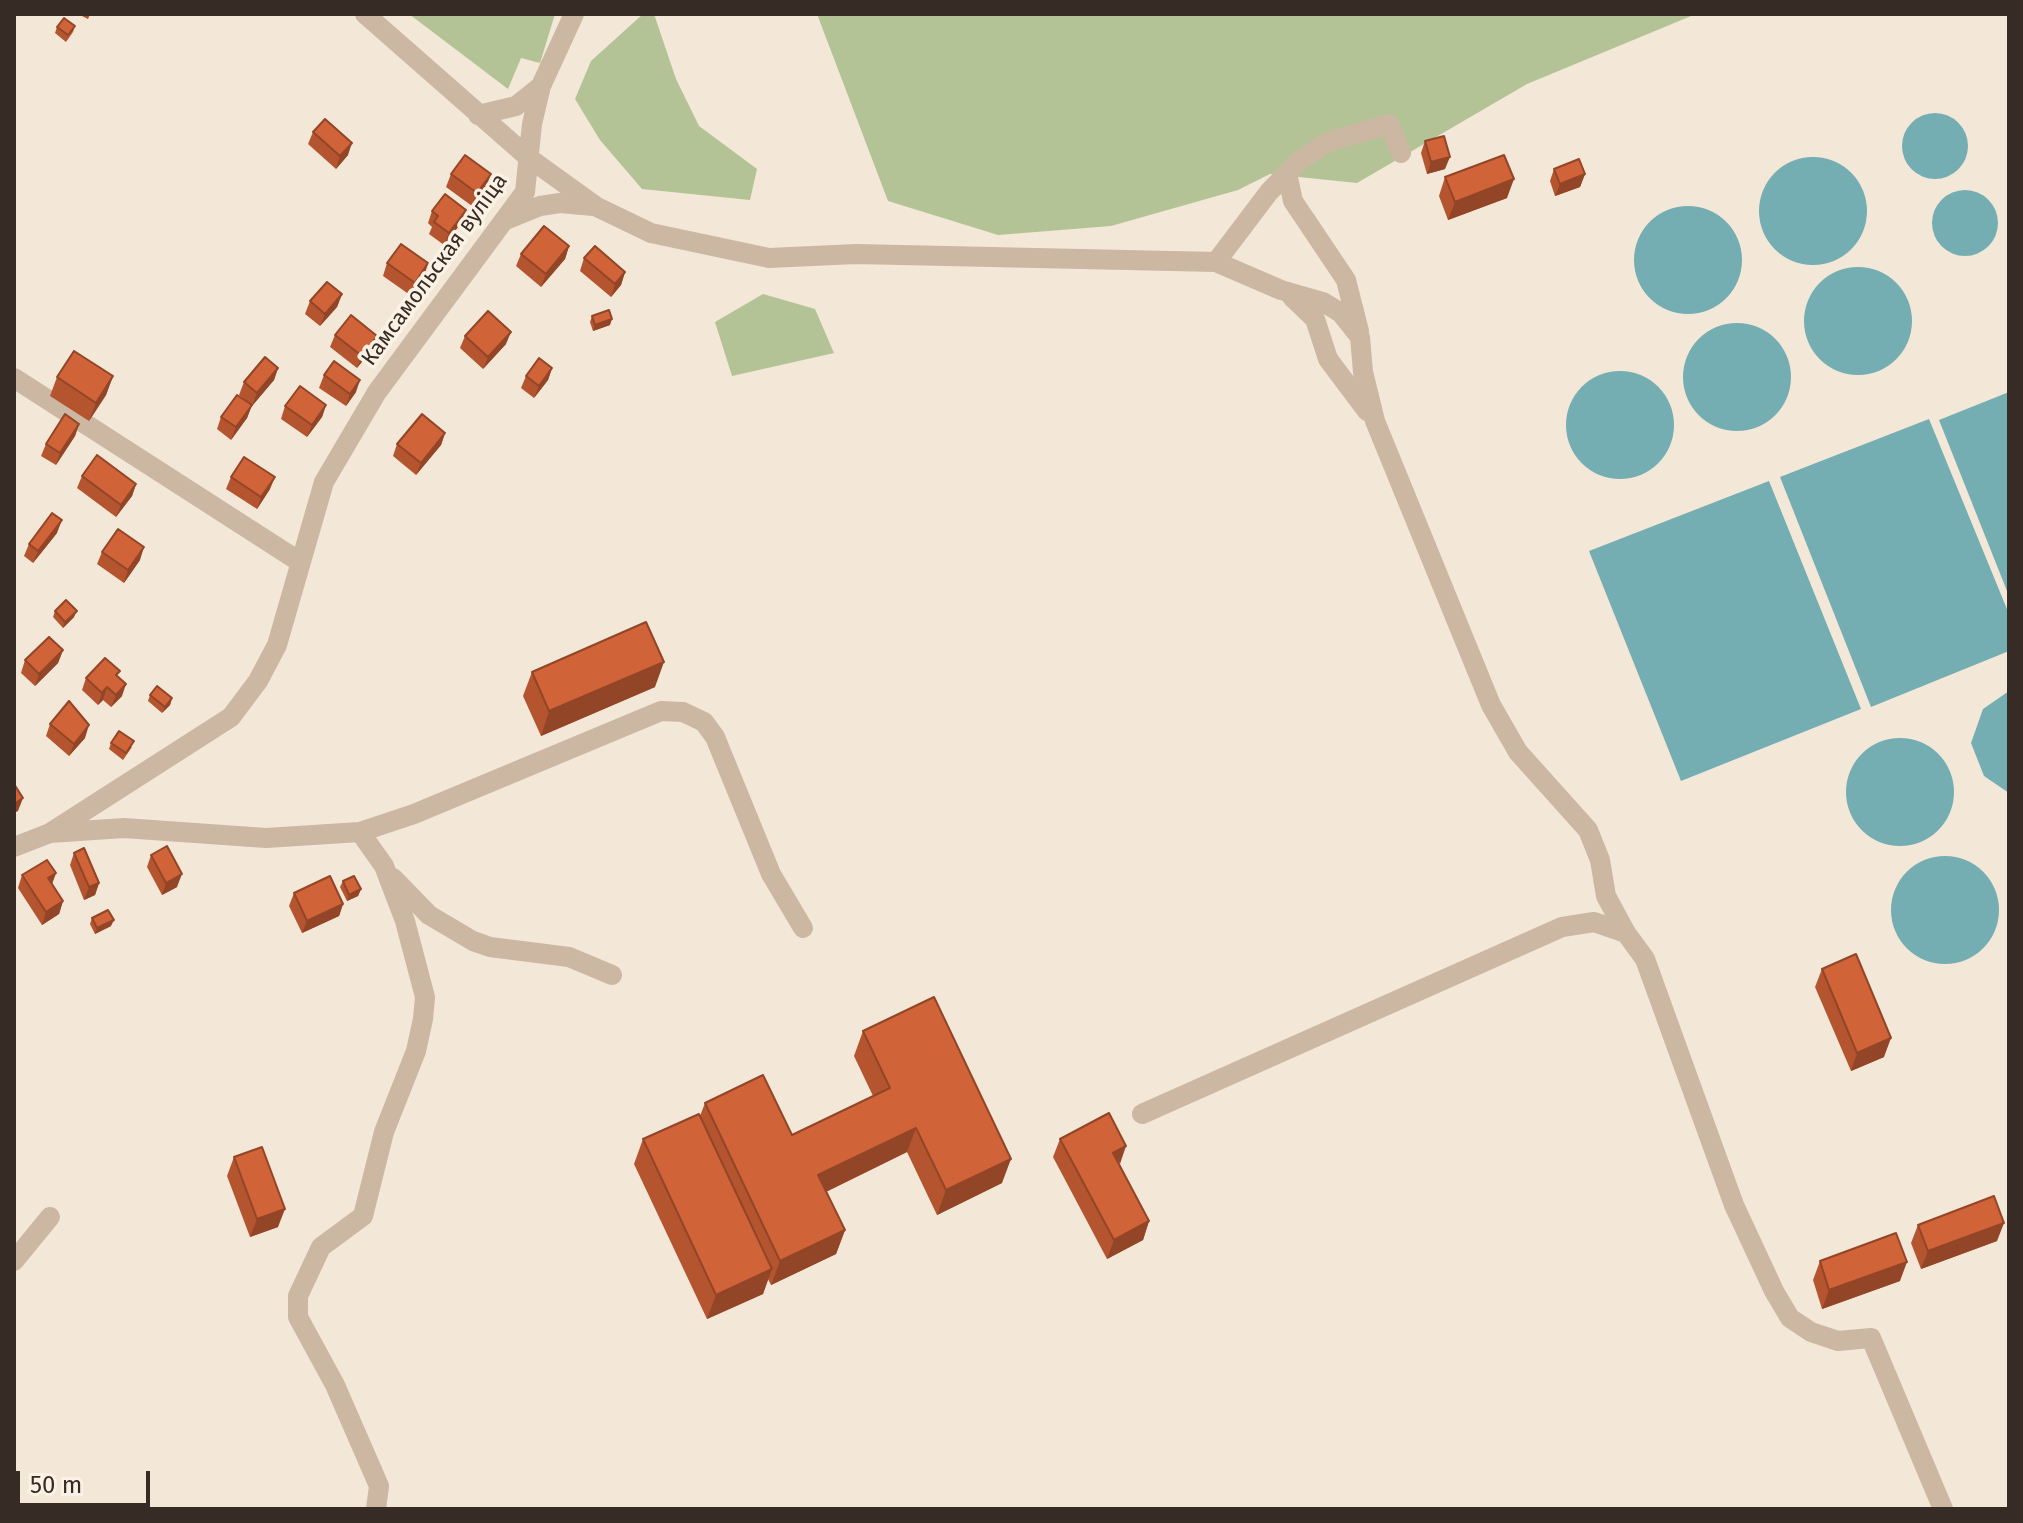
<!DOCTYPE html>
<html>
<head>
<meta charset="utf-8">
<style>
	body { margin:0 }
	#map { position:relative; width:2023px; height:1523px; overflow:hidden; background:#f3e7d7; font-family:"Fira Sans",sans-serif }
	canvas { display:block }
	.frame { position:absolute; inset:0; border:16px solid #362b25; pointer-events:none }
	.scale { position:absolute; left:16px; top:1471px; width:134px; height:36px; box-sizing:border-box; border:4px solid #362b25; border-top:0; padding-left:10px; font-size:24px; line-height:28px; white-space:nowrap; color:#362b25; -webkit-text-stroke:6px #fbf1e4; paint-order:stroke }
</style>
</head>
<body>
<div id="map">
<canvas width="2023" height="1523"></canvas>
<div class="frame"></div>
<div class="scale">50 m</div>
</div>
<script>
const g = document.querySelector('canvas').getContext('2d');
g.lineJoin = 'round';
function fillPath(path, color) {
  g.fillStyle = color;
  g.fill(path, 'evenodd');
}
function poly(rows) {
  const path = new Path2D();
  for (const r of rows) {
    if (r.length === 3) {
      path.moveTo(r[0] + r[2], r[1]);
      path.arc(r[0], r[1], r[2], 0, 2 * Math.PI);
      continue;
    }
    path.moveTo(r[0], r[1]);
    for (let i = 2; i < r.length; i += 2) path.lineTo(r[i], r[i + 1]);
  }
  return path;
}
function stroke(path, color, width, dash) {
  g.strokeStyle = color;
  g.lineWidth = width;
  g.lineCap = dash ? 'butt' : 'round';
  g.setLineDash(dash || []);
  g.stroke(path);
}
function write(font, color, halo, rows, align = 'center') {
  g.font = font + ' "Fira Sans",sans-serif';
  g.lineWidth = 7;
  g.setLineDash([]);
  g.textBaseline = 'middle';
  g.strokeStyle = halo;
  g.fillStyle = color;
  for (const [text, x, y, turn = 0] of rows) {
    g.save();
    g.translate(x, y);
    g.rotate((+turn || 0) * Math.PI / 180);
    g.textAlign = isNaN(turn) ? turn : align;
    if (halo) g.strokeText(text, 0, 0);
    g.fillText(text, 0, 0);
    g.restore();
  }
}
fillPath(poly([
	[409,14,555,14,540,63,521,58,508,89],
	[643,14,654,14,676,79,699,126,757,169,750,200,642,189,600,140,575,99,591,61],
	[817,14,1696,14,1527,84,1357,183,1270,174,1238,190,1111,226,998,235,888,201],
	[763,294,815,309,834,353,732,376,715,322]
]), '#b3c396');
fillPath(poly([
	[1935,146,33],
	[1813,211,54],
	[1965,223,33],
	[1688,260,54],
	[1858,321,54],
	[1737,377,54],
	[1620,425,54],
	[2009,392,2009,596,1939,420],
	[1929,419,2009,614,2009,651,1871,707,1780,477],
	[1769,481,1861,709,1681,781,1589,551],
	[2009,691,2009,793,1984,776,1971,743,1983,709],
	[1900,792,54],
	[1945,910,54]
]), '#74aeb3');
stroke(poly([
	[365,14,529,158,597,207,651,233,769,258,856,254,1216,262,1281,290,1323,302,1341,313,1360,337,1363,372,1375,421,1491,705,1518,752,1588,830,1600,860,1606,896,1626,933],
	[478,115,516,106,541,86],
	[1287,173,1293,201,1346,280,1359,331],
	[508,219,540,206,560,203,593,206],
	[1216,262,1269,192,1299,161,1328,142,1389,124,1401,153],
	[1292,297,1315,319,1328,359,1367,411],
	[14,378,300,562],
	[360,832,384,866,405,921,425,997,423,1019,416,1051,384,1132,363,1216,321,1247,298,1296,298,1317,335,1385,379,1486,376,1509],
	[50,833,231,717,258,681,277,645,324,482,377,392,525,192,532,124,541,86,574,14],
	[14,847,50,833,124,828,266,838,360,832,414,814,661,711,683,712,704,722,715,737,771,874,803,928],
	[393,878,429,915,473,941,490,947,569,957,612,975],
	[1142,1114,1562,927,1594,922,1626,933,1645,959,1734,1205,1774,1291,1790,1318,1811,1332,1838,1341,1871,1338,1943,1509],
	[14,1261,50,1217]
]), '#ccb7a2', 20);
fillPath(poly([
	[78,14,90,14,88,19],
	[75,26,73,32,66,42,55,33,57,27],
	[313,132,348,155,336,169,308,144],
	[1425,141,1445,169,1427,174,1421,153],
	[1554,169,1585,174,1580,187,1555,196,1550,181],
	[451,174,486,187,472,206,446,187],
	[1445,177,1507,198,1448,220,1439,196],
	[432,211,462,222,444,245,429,234,432,227,428,223],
	[569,246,565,259,541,287,516,266,521,254],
	[584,258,625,272,621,285,611,297,580,271],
	[387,263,428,263,424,276,410,295,383,276],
	[342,294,337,307,320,326,305,314,310,301],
	[592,316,610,325,593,331,590,322],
	[335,335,373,348,357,368,330,347],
	[465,336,506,344,483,369,460,348],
	[278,368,274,380,252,406,239,395,244,382],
	[552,368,548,380,534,398,521,388,526,376],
	[324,375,356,392,346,406,319,388],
	[113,376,106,395,89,421,50,396,57,377],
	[252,405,247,418,231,440,217,429,221,417],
	[326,405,322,417,307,437,281,419,285,406],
	[79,424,75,436,56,465,41,456,46,444],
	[445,433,441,445,416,475,393,456,397,444],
	[82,476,136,484,132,496,116,517,77,488],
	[231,477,270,489,257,509,226,489],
	[57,533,33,563,24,556,29,544],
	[102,552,140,560,124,583,97,564],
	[55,611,74,617,63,628,53,617],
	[63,650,58,663,35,686,21,673,25,660],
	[532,672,655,687,541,736,523,696],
	[118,676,122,696,111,707,103,700,98,705,82,690,86,678],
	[150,695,172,698,170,705,162,713,148,701],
	[50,724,85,738,69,756,46,736],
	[111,743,132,747,123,760,109,749],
	[74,853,99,883,95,895,84,900,70,865],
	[151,855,177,887,162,895,147,867],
	[56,873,52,884,63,901,59,914,42,925,18,888,22,875],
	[343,881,361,889,358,896,347,901,340,887],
	[294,893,343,904,339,916,302,933,289,906],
	[92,918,111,926,95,934,90,924],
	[1822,969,1884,1057,1851,1071,1815,987],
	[863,1031,1002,1183,937,1215,907,1152,826,1192,845,1230,836,1254,771,1285,768,1279,763,1294,707,1319,634,1164,643,1139,700,1116,705,1103,792,1135,873,1096,854,1056],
	[1060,1139,1119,1165,1149,1221,1143,1240,1107,1259,1053,1157],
	[234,1157,278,1227,250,1237,227,1176],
	[1918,1225,1997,1241,1921,1269,1911,1243],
	[1820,1261,1900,1281,1822,1309,1813,1280]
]), '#b45530');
fillPath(poly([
	[352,143,348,155,336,169,340,156],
	[1450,157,1445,169,1427,174,1431,162],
	[491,174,486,187,472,206,477,193],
	[1585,174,1580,187,1555,196,1560,184],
	[1514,179,1507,198,1448,220,1455,202],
	[466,210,462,222,444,245,449,233],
	[569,246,565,259,541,287,546,274],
	[428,263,424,276,410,295,415,283],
	[625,272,621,285,611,297,615,284],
	[342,294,337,307,320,326,325,314],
	[612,319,610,325,593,331,595,325],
	[511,332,506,344,483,369,488,357],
	[377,336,373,348,357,368,362,356],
	[278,368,274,380,252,406,257,393],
	[552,368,548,380,534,398,539,386],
	[113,376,106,395,89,421,96,403],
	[360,380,356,392,346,406,350,394],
	[252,405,247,418,231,440,236,427],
	[326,405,322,417,307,437,312,425],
	[79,424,75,436,56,465,60,453],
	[445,433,441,445,416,475,421,463],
	[275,477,270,489,257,509,261,497],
	[136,484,132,496,116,517,121,505],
	[62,520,57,533,33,563,38,551],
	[144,547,140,560,124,583,128,570],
	[77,611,74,617,63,628,65,622],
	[63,650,58,663,35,686,39,674],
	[664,662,655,687,541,736,549,711],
	[126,684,122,696,111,707,116,695],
	[107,687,103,700,98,705,102,693],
	[172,698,170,705,162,713,165,707],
	[89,725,85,738,69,756,74,744],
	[23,798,18,811,14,813,14,804],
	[56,873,51,886,48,878],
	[182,874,177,887,162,895,166,883],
	[99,883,95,895,84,900,89,887],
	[361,889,358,896,347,901,349,895],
	[63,901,59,914,42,925,46,912],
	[343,904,339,916,302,933,307,921],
	[114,920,111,926,95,934,97,928],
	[1891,1038,1884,1057,1851,1071,1857,1053],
	[916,1128,907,1152,809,1200,818,1175],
	[1126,1146,1120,1164,1113,1153],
	[1011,1159,1002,1183,937,1215,946,1190],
	[285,1209,278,1227,250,1237,257,1219],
	[1149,1221,1143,1240,1107,1259,1114,1240],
	[2004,1223,1997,1241,1921,1269,1928,1251],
	[845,1230,836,1254,771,1285,780,1261],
	[1907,1262,1900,1281,1822,1309,1829,1290],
	[772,1269,763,1294,707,1319,716,1295]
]), '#924527');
const building = poly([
	[64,18,75,26,68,35,57,27,64,18],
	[325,119,352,143,340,156,313,132,325,119],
	[1444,136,1450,157,1431,162,1425,141,1444,136],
	[465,155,491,174,477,193,451,174,465,155],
	[1504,155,1514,179,1455,202,1445,177,1504,155],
	[1579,159,1585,174,1560,184,1554,169,1579,159],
	[445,194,466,210,449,233,434,222,438,216,432,211,445,194],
	[544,226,569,246,546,274,521,254,544,226],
	[401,244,428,263,415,283,387,263,401,244],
	[595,246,625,272,615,284,584,258,595,246],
	[327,282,342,294,325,314,310,301,327,282],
	[609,310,612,319,595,325,592,316,609,310],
	[488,311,511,332,488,357,465,336,488,311],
	[351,315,377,336,362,356,335,335,351,315],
	[74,351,113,376,96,403,57,377,74,351],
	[265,357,278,368,257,393,244,382,265,357],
	[539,358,552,368,539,386,526,376,539,358],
	[334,361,360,380,350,394,324,375,334,361],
	[300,386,326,405,312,425,285,406,300,386],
	[237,395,252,405,236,427,221,417,237,395],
	[65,414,79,424,60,453,46,444,65,414],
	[422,414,445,433,421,463,397,444,422,414],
	[97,455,136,484,121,505,82,476,97,455],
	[244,457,275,477,261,497,231,477,244,457],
	[52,513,62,520,38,551,29,544,52,513],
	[118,529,144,547,128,570,102,552,118,529],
	[66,600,77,611,65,622,55,611,66,600],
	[646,622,664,662,549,711,532,672,646,622],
	[49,637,63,650,39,674,25,660,49,637],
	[105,658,120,671,116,675,126,684,116,695,107,687,102,693,86,678,105,658],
	[157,686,172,698,165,707,150,695,157,686],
	[69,701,89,725,74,744,50,724,69,701],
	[119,731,134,741,126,753,111,743,119,731],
	[14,784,23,798,14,804,14,784],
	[167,846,182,874,166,883,151,855,167,846],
	[84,848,99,883,89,887,74,853,84,848],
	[47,860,56,873,48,878,63,901,46,912,22,875,47,860],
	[330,876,343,904,307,921,294,893,330,876],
	[354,876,361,889,349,895,343,881,354,876],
	[108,910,114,920,97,928,92,918,108,910],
	[1856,954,1891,1038,1857,1053,1822,969,1856,954],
	[934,997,1011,1159,946,1190,916,1128,818,1175,845,1230,780,1261,705,1103,763,1075,792,1135,890,1088,863,1031,934,997],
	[1109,1113,1126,1146,1113,1153,1149,1221,1114,1240,1060,1139,1109,1113],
	[699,1114,772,1269,716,1295,643,1139,699,1114],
	[262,1147,285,1209,257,1219,234,1157,262,1147],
	[1994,1196,2004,1223,1928,1251,1918,1225,1994,1196],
	[1896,1233,1907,1262,1829,1290,1820,1261,1896,1233]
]);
fillPath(building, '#d16338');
stroke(building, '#924527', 2);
write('22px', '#362b25', '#fbf1e4', [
	["Камсамольская вуліца",435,270,-54]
]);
</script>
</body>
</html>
